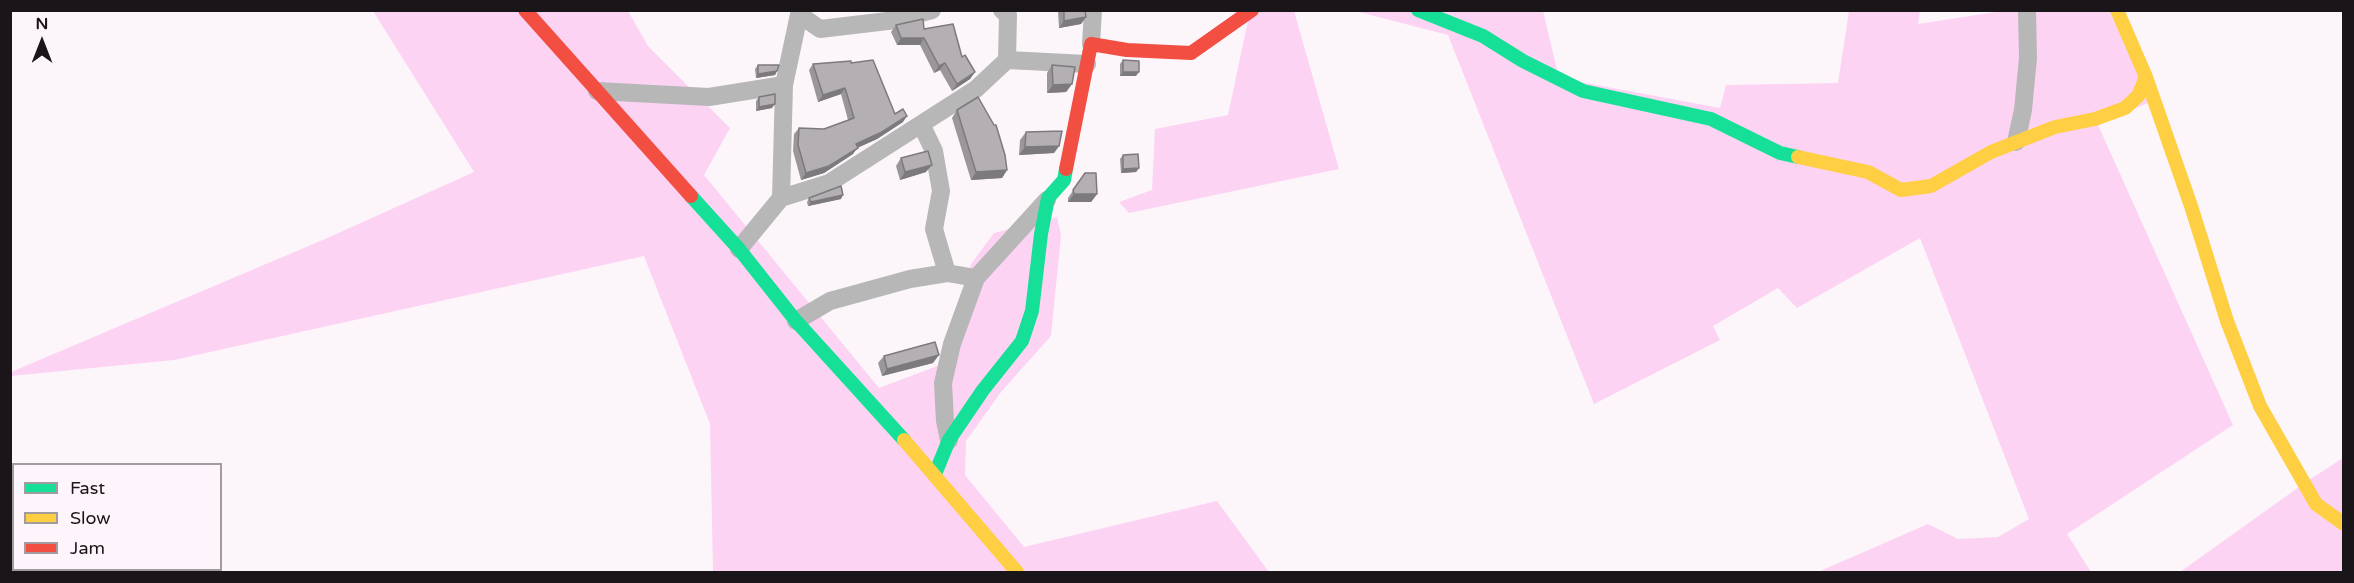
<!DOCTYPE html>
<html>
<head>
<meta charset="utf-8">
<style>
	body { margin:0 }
	#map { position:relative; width:2354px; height:583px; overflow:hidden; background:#fcf6fa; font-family:"Varela Round",sans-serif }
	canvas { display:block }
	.frame { position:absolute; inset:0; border:12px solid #191518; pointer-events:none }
	.legend { position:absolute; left:12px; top:463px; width:210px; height:108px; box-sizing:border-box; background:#fef4fb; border:2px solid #a29ba0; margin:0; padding:8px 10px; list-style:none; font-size:18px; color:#191518 }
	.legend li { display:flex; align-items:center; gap:12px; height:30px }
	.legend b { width:30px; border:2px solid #a29ba0 }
	.north { position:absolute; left:12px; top:12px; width:60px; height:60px; -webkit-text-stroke:4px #fef4fb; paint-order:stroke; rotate:0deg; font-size:16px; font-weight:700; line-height:24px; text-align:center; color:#191518 }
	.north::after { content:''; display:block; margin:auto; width:21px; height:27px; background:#191518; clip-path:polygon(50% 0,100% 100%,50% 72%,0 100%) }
</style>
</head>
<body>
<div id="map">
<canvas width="2354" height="583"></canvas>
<div class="frame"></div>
<ul class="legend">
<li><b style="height:8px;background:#16e098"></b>Fast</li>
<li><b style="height:8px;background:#ffcf43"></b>Slow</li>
<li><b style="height:8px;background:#f24e42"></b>Jam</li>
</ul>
<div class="north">N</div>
</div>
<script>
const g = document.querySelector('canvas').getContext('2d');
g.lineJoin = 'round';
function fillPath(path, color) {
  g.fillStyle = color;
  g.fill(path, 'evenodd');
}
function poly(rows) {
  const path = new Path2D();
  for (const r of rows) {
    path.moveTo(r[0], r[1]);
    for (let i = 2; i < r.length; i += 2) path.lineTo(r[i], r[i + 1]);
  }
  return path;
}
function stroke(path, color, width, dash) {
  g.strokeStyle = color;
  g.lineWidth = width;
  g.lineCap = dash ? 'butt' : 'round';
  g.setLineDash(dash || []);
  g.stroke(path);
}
fillPath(poly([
	[373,11,628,11,648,46,730,128,704,175,879,388,945,363,971,264,994,233,1057,217,1061,235,1051,336,1001,392,966,441,965,475,1024,547,1217,501,1269,572,713,572,710,424,644,256,174,360,11,376,11,372,325,239,474,172],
	[1250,11,1294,11,1339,169,1129,213,1119,202,1152,190,1155,129,1228,115],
	[1355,11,1543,11,1559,78,1720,108,1726,85,1838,83,1849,11,1920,11,1918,24,2002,11,2110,11,2150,102,2098,125,2233,425,2067,534,2091,572,1818,572,1928,524,1958,539,1998,537,2029,519,1920,238,1797,308,1778,288,1713,326,1720,340,1594,404,1448,35],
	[2343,458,2343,572,2180,572,2306,482]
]), '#fdd3f3');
stroke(poly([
	[1002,10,1008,15,1007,60],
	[800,15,820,29,896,20,932,10],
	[1091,44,1093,10],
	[597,91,709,97,784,85],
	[921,124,934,151,941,191,934,229,947,273],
	[2016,142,2023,110,2028,58,2027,10],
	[781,198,829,183,976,89,1007,60,1087,64],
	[739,249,781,198,784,85,800,10],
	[796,321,830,301,910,279,947,273,976,278],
	[949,440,945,421,943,383,952,344,976,278,1047,200]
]), '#b7b7b8', 18);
stroke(poly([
	[1418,10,1483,36,1523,61,1583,91,1711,119,1780,153,1798,157],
	[691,196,739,249,796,321,904,440],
	[935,474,949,440,983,390,1022,341,1032,311,1041,234,1048,198,1064,180,1066,169]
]), '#16e098', 14);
stroke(poly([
	[2146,77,2191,206,2227,321,2260,406,2316,504,2344,524],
	[1798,157,1868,172,1901,190,1931,186,1991,152,2055,127,2095,119,2125,108,2138,96,2146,77,2117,10],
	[904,440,1017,572]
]), '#ffcf43', 14);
stroke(poly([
	[525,10,691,196],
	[1066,169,1091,44,1127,50,1191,53,1252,10]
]), '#f24e42', 14);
fillPath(poly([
	[1058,10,1085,10,1086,17,1081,24,1059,28],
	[896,25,924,29,962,57,975,72,970,79,952,91,940,70,934,73,920,45,897,45,891,32],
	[1123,60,1136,76,1120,76,1120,64],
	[851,63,903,122,877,139,857,148,853,154,824,173,801,180,793,151,794,134,799,128,824,129,848,120,841,94,818,102,809,70,813,64],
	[758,65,777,71,775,75,756,78,755,69],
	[1052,65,1072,84,1066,92,1047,93,1047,73],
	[759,97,772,108,756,111,756,101],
	[957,110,1007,170,1002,178,971,180,952,118],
	[1026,132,1059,146,1054,153,1019,155,1020,140],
	[1123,155,1139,168,1136,172,1121,173,1120,159],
	[901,158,926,172,900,180,896,166],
	[1085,173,1097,194,1091,202,1068,202,1068,198],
	[809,198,841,199,808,206,807,202],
	[884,356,933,363,882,376,878,363]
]), '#9a9699');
fillPath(poly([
	[1086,17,1081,24,1059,28,1064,21],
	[901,38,924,38,920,45,897,45],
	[945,63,940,70,934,73,939,66],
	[777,71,775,75,756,78,758,74],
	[975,72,970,79,952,91,957,84],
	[1123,72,1139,72,1136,76,1120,76],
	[1072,84,1066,92,1047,93,1053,85],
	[845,88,841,94,818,102,823,95],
	[775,104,772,108,756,111,759,107],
	[907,116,903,122,877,139,857,148,853,154,824,173,801,180,806,173],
	[1059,146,1054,153,1019,155,1025,147],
	[932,165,926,172,900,180,905,172],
	[1139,168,1136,172,1121,173,1123,169],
	[1007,170,1002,178,971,180,976,172],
	[1074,194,1097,194,1091,202,1068,202],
	[843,195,841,199,808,206,811,202],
	[939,355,933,363,882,376,887,369]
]), '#7d7a7d');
const building = poly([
	[1064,10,1085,10,1086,17,1064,21,1064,10],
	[923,19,924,29,953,24,962,57,965,55,975,72,957,84,945,63,939,66,924,38,901,38,896,25,923,19],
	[873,60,895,114,903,109,907,116,882,132,856,144,858,148,829,166,806,173,798,145,799,128,824,129,854,118,845,88,823,95,813,64,851,61,851,63,873,60],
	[1123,60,1139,61,1139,72,1123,72,1123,60],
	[758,65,779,65,777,71,758,74,758,65],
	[1052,65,1075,67,1072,84,1053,85,1052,65],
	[775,94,775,104,759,107,759,97,775,94],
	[978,97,994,125,996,125,1005,155,1007,170,976,172,957,110,978,97],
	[1062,131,1059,146,1025,147,1026,132,1062,131],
	[928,151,932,165,905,172,901,158,928,151],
	[1138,154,1139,168,1123,169,1123,155,1138,154],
	[1085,173,1096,173,1097,194,1074,194,1073,190,1085,173],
	[841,186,843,195,811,202,809,198,841,186],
	[935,342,939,355,887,369,884,356,935,342]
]);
fillPath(building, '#b3afb2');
stroke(building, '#7d7a7d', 1.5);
</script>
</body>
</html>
